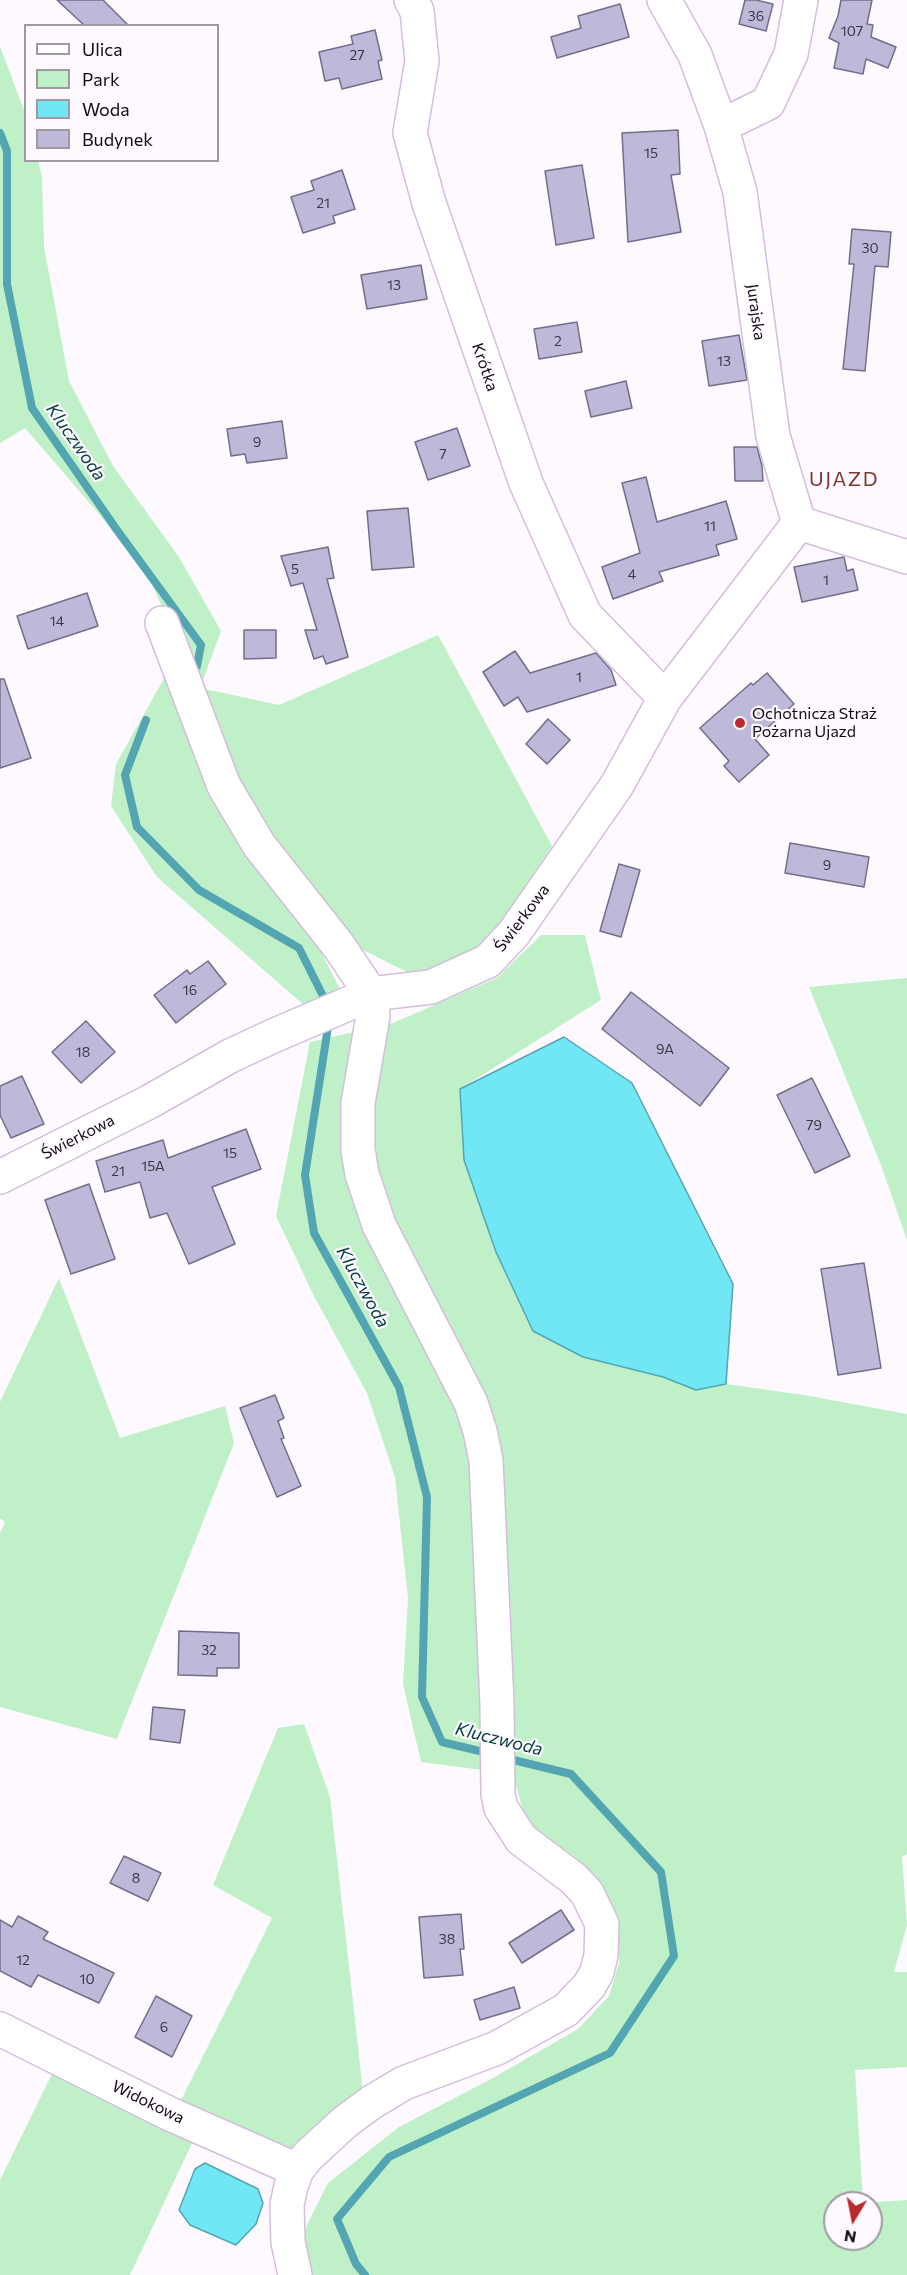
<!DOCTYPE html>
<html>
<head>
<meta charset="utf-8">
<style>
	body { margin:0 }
	#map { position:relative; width:907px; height:2275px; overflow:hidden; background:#fdf9fe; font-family:Commissioner,sans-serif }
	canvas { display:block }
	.legend { position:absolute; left:24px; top:24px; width:195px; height:138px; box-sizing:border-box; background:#fdf9fe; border:2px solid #9f99a0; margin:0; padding:8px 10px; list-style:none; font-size:18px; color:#120a14 }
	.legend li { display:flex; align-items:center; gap:12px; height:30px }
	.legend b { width:30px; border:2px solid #9f99a0 }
	.north { position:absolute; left:823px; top:2191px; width:60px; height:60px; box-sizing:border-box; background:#fdf9fe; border:2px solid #9f99a0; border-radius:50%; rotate:190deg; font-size:16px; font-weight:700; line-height:24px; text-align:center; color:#120a14 }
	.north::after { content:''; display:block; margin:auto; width:21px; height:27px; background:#ba2a2e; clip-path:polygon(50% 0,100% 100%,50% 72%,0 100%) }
</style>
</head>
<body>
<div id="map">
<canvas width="907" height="2275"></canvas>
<ul class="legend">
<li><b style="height:8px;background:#fff"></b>Ulica</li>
<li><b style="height:16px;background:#bff0c8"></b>Park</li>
<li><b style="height:16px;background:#71e7f6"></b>Woda</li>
<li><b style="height:16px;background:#bfb9d9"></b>Budynek</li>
</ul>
<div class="north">N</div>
</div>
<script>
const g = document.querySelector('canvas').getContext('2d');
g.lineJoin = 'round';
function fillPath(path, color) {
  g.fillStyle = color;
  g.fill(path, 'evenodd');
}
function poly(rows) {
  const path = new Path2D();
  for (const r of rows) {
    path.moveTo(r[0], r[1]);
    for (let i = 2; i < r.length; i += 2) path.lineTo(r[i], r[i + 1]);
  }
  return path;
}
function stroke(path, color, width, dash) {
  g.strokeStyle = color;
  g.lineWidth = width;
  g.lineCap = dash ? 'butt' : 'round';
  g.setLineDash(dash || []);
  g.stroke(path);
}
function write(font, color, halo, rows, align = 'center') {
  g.font = font + ' Commissioner,sans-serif';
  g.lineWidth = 4.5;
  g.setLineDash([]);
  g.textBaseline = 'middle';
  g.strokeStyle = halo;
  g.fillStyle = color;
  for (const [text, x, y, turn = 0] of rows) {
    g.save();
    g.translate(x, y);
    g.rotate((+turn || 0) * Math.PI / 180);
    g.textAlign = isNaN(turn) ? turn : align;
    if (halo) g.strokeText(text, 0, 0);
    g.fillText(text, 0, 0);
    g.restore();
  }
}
fillPath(poly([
	[0,46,25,113,26,160,38,161,42,177,44,247,69,381,113,466,179,557,221,631,200,688,279,705,438,635,552,846,491,939,456,960,413,975,347,942,259,831,152,584,100,515,25,428,0,443],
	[167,673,306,923,340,989,305,1006,157,877,111,806,116,764],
	[541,935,585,935,601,1000,460,1089,464,1160,496,1252,533,1331,583,1357,663,1377,696,1390,726,1384,804,1395,907,1414,907,1854,902,1857,907,1925,894,1972,907,1972,907,2067,855,2070,863,2203,907,2200,907,2275,305,2275,303,2233,328,2183,399,2127,493,2078,578,2029,609,1996,619,1963,619,1919,596,1878,526,1822,513,1774,421,1762,403,1684,408,1598,395,1477,367,1393,314,1296,276,1216,310,1042,393,1023,497,978],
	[835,2203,871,2203,871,2239,835,2239],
	[907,978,907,1240,881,1165,809,987],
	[59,1278,120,1438,225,1406,234,1443,117,1739,0,1707,0,1533,5,1522,0,1518,0,1402],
	[304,1724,330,1797,363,2092,297,2149,265,2152,177,2108,272,1918,213,1885,278,1728],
	[54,2070,194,2139,130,2275,0,2275,0,2180]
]), '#bff0c8');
const water = poly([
	[564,1037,632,1083,733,1284,726,1384,696,1390,663,1377,583,1357,533,1331,496,1252,464,1160,460,1089,564,1037],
	[205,2163,258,2189,263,2203,256,2224,236,2245,190,2225,179,2210,195,2169,205,2163]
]);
fillPath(water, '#71e7f6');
stroke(water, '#54a5b2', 1.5);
stroke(poly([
	[0,133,7,151,7,284,32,408,117,530,201,645,197,666],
	[146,720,125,775,137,827,199,890,299,948,324,998],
	[328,1027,305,1175,314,1233,399,1387,427,1497,422,1697,442,1742,492,1754],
	[365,2275,356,2264,337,2219,389,2157,610,2053,674,1956,661,1872,571,1774,505,1758]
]), '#54a5b2', 8);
const building = poly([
	[57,0,103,0,129,26,85,26,57,0],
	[745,0,756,0,773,4,766,31,739,24,745,0],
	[841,0,872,0,867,24,873,25,871,37,896,47,888,68,866,59,863,74,834,68,839,43,829,38,838,16,841,0],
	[620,4,629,37,557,58,551,37,581,28,578,16,620,4],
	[375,30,382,60,378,61,382,79,342,89,339,78,325,81,319,52,353,44,351,36,375,30],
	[678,130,680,174,671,175,681,232,628,242,622,133,678,130],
	[582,165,594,238,556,245,545,171,582,165],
	[342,170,355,209,333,216,335,223,303,233,291,197,314,190,311,181,342,170],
	[852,229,891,232,888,267,875,266,865,371,843,369,854,264,849,264,852,229],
	[421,265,427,299,367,309,361,275,421,265],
	[577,322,582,352,539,359,534,329,577,322],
	[739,335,747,380,709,386,702,341,739,335],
	[626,381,632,408,591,417,585,391,626,381],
	[282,421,287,458,247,463,245,454,231,456,227,429,282,421],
	[457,428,470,466,428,480,415,442,457,428],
	[734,447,757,447,762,466,763,481,735,481,734,447],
	[646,477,657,522,726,501,737,539,716,545,719,555,659,572,663,581,613,599,602,567,640,553,622,483,646,477],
	[408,508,414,567,372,570,367,511,408,508],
	[328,547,334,578,327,579,348,657,326,664,323,656,314,659,305,630,317,630,303,583,291,586,281,556,328,547],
	[844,557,847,571,853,569,858,590,802,602,794,567,844,557],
	[87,593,98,626,28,649,17,616,87,593],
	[244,630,276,630,276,658,244,659,244,630],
	[515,651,530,673,596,653,611,670,616,685,527,712,518,697,504,706,483,672,515,651],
	[767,673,794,704,755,739,769,755,739,782,724,766,729,761,700,728,751,683,753,685,767,673],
	[0,679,4,679,31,758,0,768,0,679],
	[548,719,570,740,547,764,526,744,548,719],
	[790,843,869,857,864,887,785,873,790,843],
	[619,864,640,870,621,937,600,931,619,864],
	[208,961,226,984,176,1023,154,995,187,970,190,974,208,961],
	[631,992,729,1068,700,1106,602,1029,631,992],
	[86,1021,115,1052,81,1083,52,1052,86,1021],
	[22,1076,44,1124,11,1138,0,1115,0,1086,22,1076],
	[812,1078,850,1156,815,1173,777,1095,812,1078],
	[246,1129,261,1169,212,1187,235,1244,189,1264,167,1213,150,1218,140,1182,105,1192,96,1161,163,1140,168,1158,246,1129],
	[89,1184,115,1259,71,1274,45,1200,89,1184],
	[864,1263,881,1368,838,1375,821,1269,864,1263],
	[275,1395,284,1418,278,1421,284,1438,281,1439,301,1486,277,1497,240,1408,275,1395],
	[179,1631,239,1633,239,1668,217,1668,217,1676,178,1675,179,1631],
	[153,1707,185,1710,180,1743,150,1739,153,1707],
	[124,1856,161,1873,148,1901,110,1883,124,1856],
	[561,1910,574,1930,522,1963,509,1943,561,1910],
	[461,1914,464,1949,460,1949,463,1975,424,1978,419,1917,461,1914],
	[18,1916,48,1932,43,1939,114,1973,99,2003,38,1975,31,1987,0,1971,0,1920,12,1927,18,1916],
	[514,1987,520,2008,480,2020,474,2000,514,1987],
	[156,1996,192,2016,172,2057,135,2037,156,1996]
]);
fillPath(building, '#bfb9d9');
stroke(building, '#736d8b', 1.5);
const minor = poly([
	[411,0,417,11,422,61,410,133,429,203,526,483,585,615,665,698],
	[664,0,695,55,721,126,740,192,773,436,799,523],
	[721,126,768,103,791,54,801,0],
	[799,523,907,557],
	[162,623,224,786,259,845,338,945,371,994,373,1016,358,1103,358,1150,362,1174,379,1225,471,1403,480,1431,486,1460,497,1704,498,1794,501,1808,521,1839,574,1879,587,1893,602,1924,601,1955,597,1972,589,1986,566,2010,497,2048,404,2083,372,2102,345,2122,308,2156,297,2170,291,2186,287,2205,288,2242,295,2275],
	[0,1177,149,1102,230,1056,273,1036,371,994,431,987,488,961,514,933,617,785,665,698,799,523],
	[0,2029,170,2114,297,2170]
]);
stroke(minor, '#d4bedb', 36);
stroke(minor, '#fff', 33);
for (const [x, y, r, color] of [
	[740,723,6,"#ba2a2e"]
]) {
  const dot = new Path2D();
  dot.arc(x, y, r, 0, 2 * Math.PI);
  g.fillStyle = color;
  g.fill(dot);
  stroke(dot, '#fdf9fe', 2);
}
write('14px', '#3d3645', null, [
	["36",756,16],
	["107",852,31],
	["27",357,55],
	["15",651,153],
	["21",323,203],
	["30",870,248],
	["13",394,285],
	["2",558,341],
	["13",724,361],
	["9",257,442],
	["7",443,454],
	["11",710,526],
	["5",295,569],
	["4",632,574],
	["1",826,580],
	["14",57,621],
	["1",579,677],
	["9",827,865],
	["16",190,990],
	["9A",665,1049],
	["18",83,1052],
	["79",814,1125],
	["15",230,1153],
	["15A",153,1166],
	["21",118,1171],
	["32",209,1650],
	["8",136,1878],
	["38",447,1939],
	["12",23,1960],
	["10",87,1979],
	["6",164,2027]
]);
write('16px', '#120a14', '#fdf9fe', [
	["Jurajska",756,312,82],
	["Krótka",485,367,71],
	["Świerkowa",522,918,-53],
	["Świerkowa",78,1137,-27],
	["Widokowa",148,2102,26]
]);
write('16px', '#120a14', '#fdf9fe', [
	["Ochotnicza Straż",752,714],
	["Pożarna Ujazd",752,732]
], 'left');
write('italic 18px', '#054046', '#fdf9fe', [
	["Kluczwoda",76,442,55],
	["Kluczwoda",363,1287,61],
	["Kluczwoda",499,1739,14]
]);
g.letterSpacing = '1.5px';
write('20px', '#7d3632', '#fdf9fe', [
	["UJAZD",844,479]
]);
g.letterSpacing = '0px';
</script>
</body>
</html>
